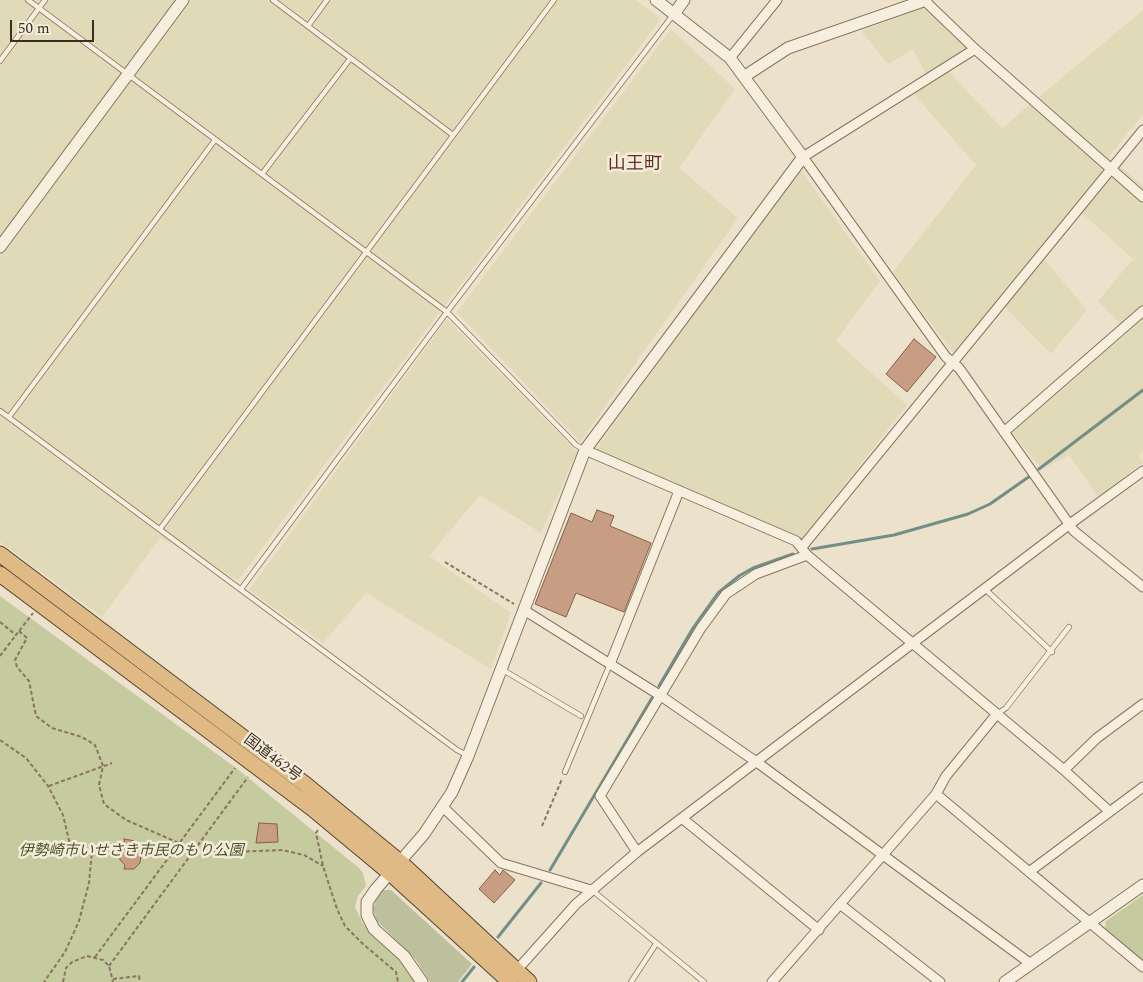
<!DOCTYPE html>
<html>
<head>
<meta charset="utf-8">
<style>
	body { margin:0 }
	#map { position:relative; width:1143px; height:982px; overflow:hidden; background:#ece1cb; font-family:Spectral,serif }
	canvas { display:block }
	.scale { position:absolute; left:10px; top:20px; width:84px; height:22px; box-sizing:border-box; border:2px solid #3a2d22; border-top:0; padding-left:6px; font-size:15px; line-height:18px; white-space:nowrap; color:#3a2d22; -webkit-text-stroke:4px #f4ecda; paint-order:stroke }
</style>
</head>
<body>
<div id="map">
<canvas width="1143" height="982"></canvas>
<div class="scale">50 m</div>
</div>
<script>
const g = document.querySelector('canvas').getContext('2d');
g.lineJoin = 'round';
function fillPath(path, color) {
  g.fillStyle = color;
  g.fill(path, 'evenodd');
}
function poly(rows) {
  const path = new Path2D();
  for (const r of rows) {
    path.moveTo(r[0], r[1]);
    for (let i = 2; i < r.length; i += 2) path.lineTo(r[i], r[i + 1]);
  }
  return path;
}
function stroke(path, color, width, dash) {
  g.strokeStyle = color;
  g.lineWidth = width;
  g.lineCap = dash ? 'butt' : 'round';
  g.setLineDash(dash || []);
  g.stroke(path);
}
function write(font, color, halo, rows, align = 'center') {
  g.font = font + ' Spectral,"Noto Sans JP",serif';
  g.lineWidth = 5;
  g.setLineDash([]);
  g.textBaseline = 'middle';
  g.strokeStyle = halo;
  g.fillStyle = color;
  for (const [text, x, y, turn = 0] of rows) {
    g.save();
    g.translate(x, y);
    g.rotate((+turn || 0) * Math.PI / 180);
    g.textAlign = isNaN(turn) ? turn : align;
    if (halo) g.strokeText(text, 0, 0);
    g.fillText(text, 0, 0);
    g.restore();
  }
}
fillPath(poly([
	[0,0,636,0,661,19,238,580,160,538,102,617,0,542],
	[923,8,970,48,944,67,1002,128,1143,10,1143,115,1109,156,1143,186,1143,451,1138,456,1143,462,1099,498,1069,455,1042,469,1012,433,1128,332,1098,301,1133,259,1082,213,1044,259,1087,310,1051,354,998,300,953,353,893,272,976,165,913,93,930,82,913,49,888,64,861,31],
	[671,29,735,89,679,168,738,218,580,442,457,312],
	[799,168,880,281,836,341,907,405,801,540,595,451],
	[447,319,577,452,541,533,480,495,429,556,511,613,491,669,366,593,323,643,249,590]
]), '#e1dab9');
fillPath(poly([
	[0,596,236,768,359,868,363,873,366,886,358,896,355,907,363,924,404,965,415,982,0,982],
	[1143,895,1143,960,1105,928,1106,921]
]), '#c6ca9f');
fillPath(poly([
	[383,890,391,890,472,964,458,982,430,982,416,960,377,921,373,909,376,899]
]), '#bcc09d');
stroke(poly([
	[1039,469,1143,390],
	[812,549,894,535,968,514,990,504,1030,476],
	[659,686,693,628,718,593,739,576,753,568,793,554],
	[550,870,652,698],
	[498,937,541,883],
	[462,982,474,967]
]), '#728f87', 3);
const building = poly([
	[914,339,936,357,907,392,886,374,914,339],
	[597,510,614,516,610,526,651,543,624,612,576,593,566,617,535,604,571,513,592,522,597,510],
	[259,823,277,824,278,842,256,843,259,823],
	[124,839,135,841,142,848,140,863,134,869,124,869,125,865,120,860,120,852,125,846,124,839],
	[495,870,500,875,503,870,515,880,494,903,479,889,495,870]
]);
fillPath(building, '#c79e84');
stroke(building, '#855f47', 1);
const service = poly([
	[28,0,447,312,576,445,585,450],
	[273,0,453,135],
	[308,26,327,0],
	[0,61,45,0],
	[262,174,350,59],
	[0,411,457,750,467,755],
	[9,417,215,140],
	[160,529,554,0],
	[241,589,447,312,673,15],
	[985,589,1052,652],
	[503,670,581,716],
	[997,714,1006,708,1069,627],
	[565,772,610,664],
	[593,891,704,982],
	[631,982,656,944]
]);
const minor = poly([
	[924,0,975,49,1143,197],
	[975,49,803,157,946,357,959,368,1074,531,1143,587],
	[730,58,777,0],
	[1004,432,1143,311],
	[585,450,796,541,807,555,1064,770,1109,811],
	[802,547,1143,130],
	[524,610,661,696,758,763,1031,964],
	[610,664,679,491],
	[1064,770,1097,738,1143,704],
	[936,794,1143,967],
	[443,807,501,863,591,890],
	[683,819,819,930],
	[637,852,600,796,701,628,726,594,756,574,807,555],
	[1029,872,1143,787],
	[841,905,940,982],
	[517,970,576,904,637,852,1070,524,1143,471],
	[772,982,936,794,946,776,996,715]
]);
const tertiary = poly([
	[674,14,684,0],
	[745,76,788,48,926,0],
	[0,247,183,0],
	[422,982,404,956,374,929,367,915,367,902,376,889,424,834,452,792,468,756,585,450,803,157,730,58,656,0],
	[1005,982,1143,885]
]);
const trunk = poly([
	[0,554,305,784,400,862,529,982],
	[0,574,313,809,390,873,510,982]
]);
stroke(service, '#887460', 6);
stroke(minor, '#887460', 11);
stroke(tertiary, '#887460', 13);
stroke(trunk, '#564333', 17);
stroke(poly([
	[445,562,514,604],
	[0,622,16,635,33,613],
	[19,631,27,638,15,660,17,667,29,681,36,716,52,728,82,737,95,745,103,766,99,785,104,804,126,820,179,843],
	[0,656,16,635],
	[0,740,26,758,48,786,63,815,72,853,92,851,89,883,79,921,65,952,44,982],
	[49,786,112,763],
	[542,826,562,779],
	[318,830,316,833,323,866,337,909,345,926,363,944,396,972,398,982],
	[194,850,230,852,282,850,304,855,323,866],
	[95,957,235,768],
	[109,966,248,777],
	[113,979,139,976,140,982],
	[63,982,66,968,72,962,87,956,103,960,109,966,113,982]
]), '#887460', 2, [4, 2.5]);
stroke(service, '#f7efde', 4.5);
stroke(minor, '#f7efde', 9);
stroke(tertiary, '#f7efde', 11);
stroke(trunk, '#dfba85', 15);
write('15px', '#3a2d22', '#f4ecda', [
	["国道462号",272,759,37]
]);
write('italic 15px', '#4b552a', '#f4ecda', [
	["伊勢崎市いせさき市民のもり公園",131,852]
]);
write('18px', '#633025', '#f4ecda', [
	["山王町",635,165]
]);
</script>
</body>
</html>
